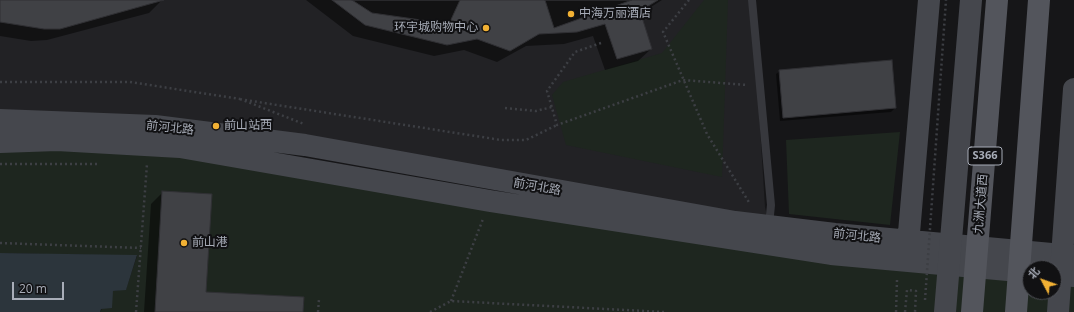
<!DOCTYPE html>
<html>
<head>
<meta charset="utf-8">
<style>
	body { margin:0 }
	#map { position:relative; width:1074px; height:312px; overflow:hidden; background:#161618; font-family:"Open Sans","Noto Sans SC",sans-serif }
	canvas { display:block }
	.north { position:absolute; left:1022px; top:260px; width:40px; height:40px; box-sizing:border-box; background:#111113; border:1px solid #4d4f55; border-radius:50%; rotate:311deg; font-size:11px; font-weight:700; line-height:16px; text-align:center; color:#a8adb8 }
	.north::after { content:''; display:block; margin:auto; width:14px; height:18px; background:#f2b134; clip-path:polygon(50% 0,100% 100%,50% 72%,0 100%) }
	.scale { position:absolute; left:12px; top:282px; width:52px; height:18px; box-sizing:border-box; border:2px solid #a8adb8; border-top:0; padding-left:5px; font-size:12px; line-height:14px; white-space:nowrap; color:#a8adb8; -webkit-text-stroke:3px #111113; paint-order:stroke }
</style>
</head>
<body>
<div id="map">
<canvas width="1074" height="312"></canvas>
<div class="north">北</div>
<div class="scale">20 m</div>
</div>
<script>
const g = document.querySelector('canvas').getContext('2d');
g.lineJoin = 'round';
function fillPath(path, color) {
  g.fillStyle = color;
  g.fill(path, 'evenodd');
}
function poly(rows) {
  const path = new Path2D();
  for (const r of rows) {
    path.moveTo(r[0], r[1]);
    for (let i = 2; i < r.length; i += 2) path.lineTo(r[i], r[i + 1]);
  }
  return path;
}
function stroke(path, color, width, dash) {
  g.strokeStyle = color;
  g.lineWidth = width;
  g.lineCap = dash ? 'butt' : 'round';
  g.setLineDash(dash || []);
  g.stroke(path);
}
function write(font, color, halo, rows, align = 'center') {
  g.font = font + ' "Open Sans","Noto Sans SC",sans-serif';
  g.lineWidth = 4;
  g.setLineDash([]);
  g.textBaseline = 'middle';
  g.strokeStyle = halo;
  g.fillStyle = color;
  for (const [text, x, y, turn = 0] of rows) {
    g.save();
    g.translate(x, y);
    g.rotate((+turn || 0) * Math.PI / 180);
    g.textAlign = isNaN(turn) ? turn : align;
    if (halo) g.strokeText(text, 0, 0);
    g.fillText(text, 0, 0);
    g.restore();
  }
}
fillPath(poly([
	[0,0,752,0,765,207,769,225,155,125,0,121]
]), '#222225');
fillPath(poly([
	[704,0,728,0,722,177,566,145,552,95,563,82,662,53],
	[900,132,890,225,789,214,786,140],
	[108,144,769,252,1074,257,1074,312,100,312,113,291,126,289,137,256,0,253,0,145],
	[1030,268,1054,268,1054,292,1030,292]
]), '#1e261f');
fillPath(poly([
	[0,253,137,255,126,290,113,291,112,308,101,309,100,312,0,312]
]), '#2c353c');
fillPath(poly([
	[0,0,162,0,149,13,47,40,31,41,0,36],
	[306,0,662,0,640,14,651,49,638,61,605,70,593,36,564,44,526,46,497,62,464,50,434,56,353,36],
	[780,71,895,108,891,112,780,121,776,74],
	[163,192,205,293,302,312,144,312,151,204]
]), '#0007');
const building = poly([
	[0,0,164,0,60,29,44,29,0,22,0,0],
	[332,0,658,0,640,11,652,49,617,59,605,24,577,32,539,34,510,51,477,39,447,45,365,25,332,0],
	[352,0,460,0,449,24,372,13,352,0],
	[545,0,632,0,554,28,545,0],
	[892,60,896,108,783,118,779,70,892,60],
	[162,191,212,194,206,292,304,297,303,312,155,312,162,191]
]);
fillPath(building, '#404145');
stroke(building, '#303034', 1);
stroke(poly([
	[689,0,663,32,707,134,750,204],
	[601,43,575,52,547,91,557,125,683,80,747,85],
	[0,82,130,82,240,99],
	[240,99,304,124],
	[245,100,501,140,526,140,557,125],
	[505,108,536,111,552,107],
	[0,164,100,164],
	[0,243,141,248],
	[451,301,483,219],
	[136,312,147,164],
	[318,312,319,299],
	[430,312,451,301,664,312],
	[896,312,897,280],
	[905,312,907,290,916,291,915,312]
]), '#3d3f44', 2.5, [2, 3]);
stroke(poly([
	[752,0,771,205,769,225]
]), '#37383d', 8);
stroke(poly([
	[0,120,155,126,305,145,735,222,835,234,1074,256],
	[0,142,57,140,180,147,490,201,831,254,1030,272],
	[907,256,929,0],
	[1054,274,1074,276]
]), '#45474d', 22);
stroke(poly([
	[925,300,946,0]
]), '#3d3f44', 2.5, [2, 3]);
stroke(poly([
	[945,312,971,0],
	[1058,312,1074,89]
]), '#45474d', 22);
stroke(poly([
	[972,312,997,0],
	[1016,312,1039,0]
]), '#53555c', 22);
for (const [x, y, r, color] of [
	[571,14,4,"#f2b134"],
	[486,28,4,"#f2b134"],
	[216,126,4,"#f2b134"],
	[184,243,4,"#f2b134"]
]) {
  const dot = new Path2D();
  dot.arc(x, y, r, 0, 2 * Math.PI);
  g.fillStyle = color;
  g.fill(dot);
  stroke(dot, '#111113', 1.5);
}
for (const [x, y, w] of [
	[985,156,34]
]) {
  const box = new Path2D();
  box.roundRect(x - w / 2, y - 9, w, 18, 3);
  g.fillStyle = '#111113';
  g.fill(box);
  stroke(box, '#a8adb8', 1);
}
write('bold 11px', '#a8adb8', null, [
	["S366",985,156]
]);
write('12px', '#a8adb8', '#111113', [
	["中海万丽酒店",579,14],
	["环宇城购物中心",478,28,"right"],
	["前山站西",224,126],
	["前山港",192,243]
], 'left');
write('12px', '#a8adb8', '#111113', [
	["前河北路",170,128,6],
	["前河北路",537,187,10],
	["九洲大道西",981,204,-85],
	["前河北路",857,236,6]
]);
</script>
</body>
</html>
